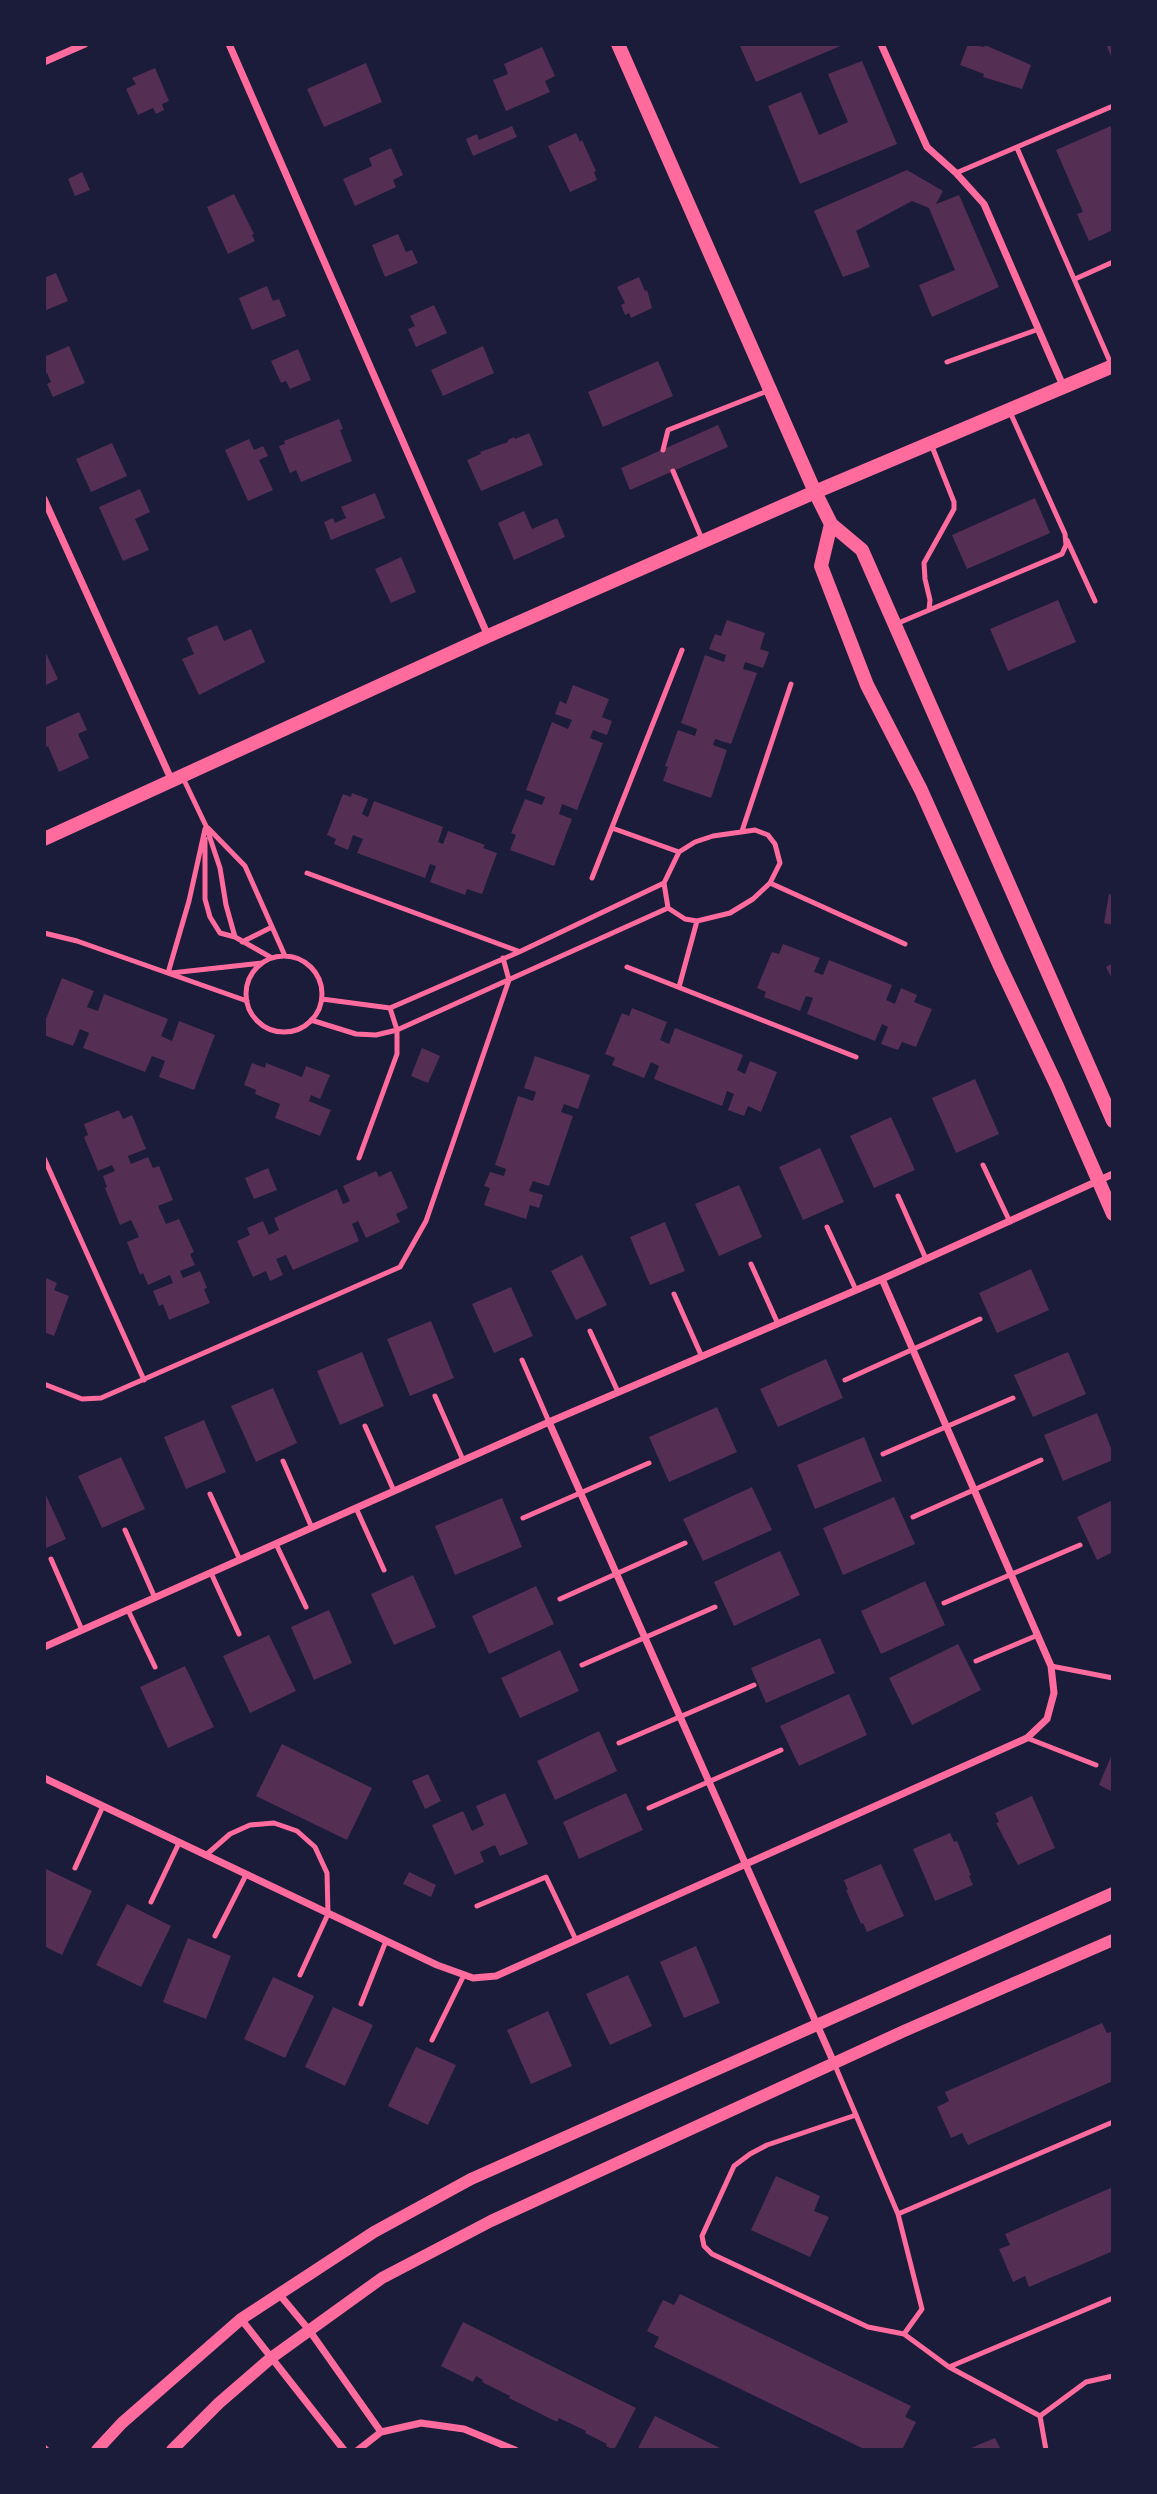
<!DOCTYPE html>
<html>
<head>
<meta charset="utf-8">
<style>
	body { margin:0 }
	#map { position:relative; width:1157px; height:2494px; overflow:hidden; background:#1b1b3a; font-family:"Fira Sans",sans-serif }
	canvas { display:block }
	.frame { position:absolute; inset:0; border:46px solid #1b1b3a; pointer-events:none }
</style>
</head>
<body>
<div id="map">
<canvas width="1157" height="2494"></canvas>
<div class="frame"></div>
</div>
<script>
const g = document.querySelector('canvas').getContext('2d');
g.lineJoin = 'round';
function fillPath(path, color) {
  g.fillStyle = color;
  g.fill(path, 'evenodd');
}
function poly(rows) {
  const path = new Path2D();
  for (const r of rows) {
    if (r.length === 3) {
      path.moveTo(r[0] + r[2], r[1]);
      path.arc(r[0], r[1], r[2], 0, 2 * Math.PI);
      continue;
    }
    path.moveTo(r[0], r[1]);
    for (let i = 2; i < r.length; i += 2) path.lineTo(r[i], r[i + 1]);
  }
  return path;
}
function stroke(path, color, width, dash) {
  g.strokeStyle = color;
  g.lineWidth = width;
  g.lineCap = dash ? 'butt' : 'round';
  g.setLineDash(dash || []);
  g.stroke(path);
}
fillPath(poly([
	[739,44,845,44,756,82],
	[968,44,984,47,985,45,1031,65,1022,89,983,77,984,74,960,65],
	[1106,44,1113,44,1113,61],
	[542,47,555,76,545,81,550,92,506,111,493,80,508,74,504,64],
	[862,61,897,144,800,184,768,106,801,92,819,135,848,122,828,74],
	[366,63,382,102,324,127,307,89],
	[155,68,169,101,162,104,164,110,156,114,153,108,138,115,126,89,136,84,132,78],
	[1113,125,1113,230,1089,241,1077,214,1083,212,1056,150],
	[512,126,517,137,473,156,466,139,477,134,479,140],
	[576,133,580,142,582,140,596,171,594,172,597,180,570,192,548,146],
	[391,148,403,175,393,180,396,187,355,206,343,179,372,166,369,158],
	[907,170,943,191,936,204,959,195,999,287,932,317,919,285,955,270,929,208,912,201,856,231,870,267,843,277,814,211],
	[82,172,90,190,75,196,68,179],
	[234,194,254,234,252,235,255,241,228,254,207,207],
	[398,234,406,252,412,250,418,263,385,277,372,245],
	[56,273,68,301,44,311,44,278],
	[639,277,645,291,647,290,652,308,631,318,629,313,625,315,621,305,625,303,617,287],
	[267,286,273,301,279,299,286,316,252,330,239,298],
	[434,305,447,333,416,347,408,329,415,326,410,316],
	[69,346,85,383,53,397,47,384,51,382,47,373,44,374,44,357],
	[483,346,494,373,443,396,431,370],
	[298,349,311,380,290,389,286,381,281,383,271,361],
	[658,361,673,396,603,427,588,392],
	[339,419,343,429,340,430,352,461,301,482,296,470,290,473,279,446,285,444,284,441],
	[718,425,728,447,630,490,621,468],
	[529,433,543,465,481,491,467,460,481,454,480,452,508,442,508,440,514,437,515,439],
	[249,439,254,450,263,446,268,456,259,460,273,490,248,501,225,450],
	[112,443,127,476,91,492,76,459],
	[140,489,150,512,135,519,149,550,123,561,99,507],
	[375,493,385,518,331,540,324,522,333,518,335,523,346,518,341,507],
	[1035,498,1050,533,967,569,952,535],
	[524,511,532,529,557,518,565,537,514,560,498,523],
	[401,557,416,592,391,603,375,569],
	[1058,600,1076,642,1008,671,990,629],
	[727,620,765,633,760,649,769,652,763,668,745,662,743,669,757,673,731,744,715,739,713,745,727,750,711,798,663,781,668,767,665,766,678,730,695,736,697,729,681,723,705,655,724,662,726,655,709,649,715,634,721,636],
	[217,625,224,641,251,629,265,662,199,695,182,659,194,654,187,638],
	[44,649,58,679,44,686],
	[573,685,609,699,602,717,612,721,607,735,593,730,590,738,603,743,577,810,562,804,559,814,572,819,554,866,510,850,516,835,511,833,525,799,542,805,545,797,526,790,552,722,568,729,572,720,555,714,560,701,566,704],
	[79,712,87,730,78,734,89,758,59,772,48,746,44,748,44,728],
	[352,793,368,799,362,814,368,817,374,801,443,827,438,842,443,844,448,831,485,845,483,848,497,853,482,894,467,889,465,895,430,882,436,866,430,864,425,878,357,853,363,839,353,835,348,850,334,844,336,839,327,835,343,794,351,797],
	[1109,894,1113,895,1113,925,1104,923],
	[783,944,820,958,814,972,823,975,829,960,892,985,886,1000,895,1004,901,988,917,995,914,1002,932,1009,916,1047,902,1042,898,1050,881,1044,888,1027,882,1024,875,1041,807,1014,813,998,806,996,800,1011,764,997,766,992,757,988,772,952,779,954],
	[1113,963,1113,981,1106,967],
	[62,978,94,991,87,1007,98,1011,104,994,168,1019,161,1036,172,1041,179,1021,215,1035,194,1090,159,1077,165,1061,152,1056,145,1072,83,1048,89,1033,80,1029,73,1046,44,1035,44,1024],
	[632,1008,667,1022,660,1040,669,1044,675,1028,743,1055,737,1070,745,1074,750,1061,777,1072,761,1112,748,1106,744,1116,728,1110,734,1094,727,1091,722,1106,654,1079,659,1066,651,1062,644,1078,612,1065,615,1058,605,1054,622,1013,629,1016],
	[422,1048,440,1056,428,1083,411,1076],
	[535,1056,590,1075,578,1109,564,1104,561,1112,573,1116,549,1186,533,1181,529,1191,543,1195,539,1208,530,1205,526,1219,484,1205,490,1188,484,1186,490,1172,504,1176,506,1169,495,1165,518,1096,533,1101,536,1092,524,1088],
	[252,1063,265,1068,266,1063,302,1077,306,1066,330,1075,320,1099,311,1095,309,1101,331,1110,320,1136,275,1118,280,1104,255,1094,256,1090,244,1085],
	[975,1079,999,1134,956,1153,932,1098],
	[119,1110,123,1119,132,1115,146,1149,128,1156,131,1164,148,1157,153,1168,159,1166,173,1200,158,1206,166,1224,179,1219,194,1252,190,1254,195,1265,180,1271,183,1278,200,1271,207,1288,204,1289,210,1303,169,1320,163,1304,159,1306,153,1291,173,1283,170,1275,148,1285,143,1273,140,1275,127,1242,139,1237,131,1220,120,1225,105,1188,107,1187,103,1176,115,1171,112,1165,98,1171,84,1137,88,1135,84,1124],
	[891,1117,915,1170,874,1188,850,1136],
	[820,1148,844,1202,803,1220,779,1167],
	[268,1168,277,1190,254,1199,245,1178],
	[376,1171,379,1177,391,1171,408,1208,396,1214,400,1222,366,1238,358,1221,352,1224,359,1241,293,1270,286,1255,276,1259,283,1275,270,1281,266,1271,253,1277,237,1241,250,1235,247,1228,263,1221,269,1235,279,1230,274,1218,337,1189,343,1204,350,1201,343,1186],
	[739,1185,762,1237,719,1256,695,1204],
	[665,1222,685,1271,650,1285,630,1237],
	[582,1255,607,1305,576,1320,551,1271],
	[1031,1269,1049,1310,997,1333,979,1293],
	[44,1277,57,1283,54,1290,69,1296,54,1336,44,1332],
	[511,1287,533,1336,494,1353,472,1304],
	[431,1321,454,1378,410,1396,387,1339],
	[362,1352,384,1406,340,1425,317,1371],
	[1068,1352,1086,1394,1033,1417,1014,1375],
	[826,1359,843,1398,778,1427,760,1389],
	[273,1388,297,1443,256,1462,231,1406],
	[717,1407,737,1452,669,1482,649,1437],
	[1097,1413,1113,1453,1113,1460,1063,1481,1044,1435],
	[204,1420,226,1472,186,1489,164,1437],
	[864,1437,882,1481,815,1509,797,1465],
	[121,1457,145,1509,102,1528,78,1476],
	[752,1487,772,1530,703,1561,683,1519],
	[44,1491,66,1539,44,1549],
	[894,1497,915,1544,843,1575,823,1528],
	[502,1498,522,1547,455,1575,435,1526],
	[1113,1500,1113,1552,1097,1560,1077,1517],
	[780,1551,800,1595,734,1626,714,1582],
	[413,1575,436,1627,394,1645,371,1594],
	[925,1581,945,1625,881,1654,861,1611],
	[536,1586,554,1624,489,1654,472,1616],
	[329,1610,352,1663,314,1680,291,1627],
	[269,1635,296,1691,250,1713,223,1656],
	[820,1638,835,1673,766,1703,751,1668],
	[958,1644,981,1690,912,1725,889,1678],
	[560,1650,579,1691,520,1718,501,1678],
	[185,1666,214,1727,168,1748,140,1687],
	[849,1694,867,1735,799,1766,780,1726],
	[599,1731,617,1771,555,1800,537,1761],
	[282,1744,372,1788,347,1840,256,1796],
	[1113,1752,1113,1792,1099,1785],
	[428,1774,441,1801,425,1809,412,1781],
	[505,1793,528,1844,500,1856,495,1845,480,1852,484,1862,455,1875,432,1825,463,1811,472,1831,484,1825,476,1806],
	[626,1793,643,1830,579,1859,563,1822],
	[1032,1796,1055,1848,1018,1865,996,1823,999,1822,995,1813],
	[950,1833,954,1842,957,1841,971,1875,969,1876,973,1885,935,1901,913,1849],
	[881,1864,904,1916,867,1932,863,1923,861,1924,846,1890,848,1890,844,1880],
	[46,1869,92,1891,62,1955,44,1946,44,1874],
	[409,1872,436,1885,431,1897,403,1884],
	[127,1904,171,1926,141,1987,96,1965],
	[188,1938,231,1956,206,2019,163,2002],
	[696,1946,720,2003,684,2018,660,1962],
	[628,1975,652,2026,610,2045,586,1994],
	[273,1977,314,1996,285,2058,244,2039],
	[333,2007,373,2025,345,2086,305,2067],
	[548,2011,572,2066,531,2084,507,2030],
	[1102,2023,1107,2033,1113,2031,1113,2081,968,2145,962,2133,951,2138,937,2107,949,2101,945,2092],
	[416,2047,456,2065,428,2125,388,2106],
	[776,2176,820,2196,814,2211,829,2217,810,2257,751,2230],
	[1113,2187,1113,2251,1029,2287,1025,2276,1013,2282,999,2249,1010,2245,1005,2234],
	[680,2294,911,2406,905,2417,916,2422,902,2450,889,2448,888,2450,866,2450,654,2347,659,2337,647,2331,663,2300,674,2305],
	[463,2322,636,2408,614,2450,606,2446,607,2444,585,2433,586,2431,559,2418,557,2422,509,2398,510,2396,482,2382,483,2380,476,2376,473,2382,441,2366],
	[655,2416,724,2450,637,2450],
	[995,2438,1001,2450,966,2450]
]), '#542f53');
stroke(poly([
	[1017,148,1111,364],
	[956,173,1113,106],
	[1075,279,1113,262],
	[947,362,1039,329],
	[663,450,668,430,770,390],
	[673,471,702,539],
	[1067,540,1095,601],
	[929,610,930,600,925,579,924,563,954,509,954,502,931,444],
	[896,624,1062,554,1066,545,1065,534,1010,412],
	[183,778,206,826,220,868,226,905,235,937,272,958],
	[208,828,245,866,285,956],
	[612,828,679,852],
	[755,830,768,835,775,844,780,863,770,883,753,899,730,913,697,921,685,919,668,908,664,883,679,852,695,842,713,836,755,830],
	[742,831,791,684],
	[205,839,205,899,210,917,220,933,235,937],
	[307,873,518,951],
	[592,878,682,650],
	[770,883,905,944],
	[44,933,77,941,247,1001],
	[242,942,272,927],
	[284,994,38],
	[627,967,856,1057],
	[168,973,189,901,205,829],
	[171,973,262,963],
	[679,987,697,921],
	[322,999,390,1008,519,952,664,883],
	[311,1020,356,1034,376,1035,397,1030,668,908],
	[44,1158,144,1380],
	[359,1158,397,1054,397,1030,390,1008],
	[983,1165,1010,1222],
	[898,1196,926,1259],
	[827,1227,856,1290],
	[751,1264,778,1324],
	[674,1294,702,1357],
	[590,1331,618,1392],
	[522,1360,549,1422],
	[845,1380,980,1319],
	[44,1384,82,1399,101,1398,400,1267,426,1221,498,1012,509,980,503,958],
	[435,1396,463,1460],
	[365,1426,394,1491],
	[883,1454,1013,1398],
	[283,1461,312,1528],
	[210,1494,240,1560],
	[356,1508,384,1570],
	[913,1517,1041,1460],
	[523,1518,649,1463],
	[125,1530,155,1598],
	[276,1544,306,1607],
	[51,1559,82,1630],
	[211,1573,239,1634],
	[560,1599,685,1543],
	[944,1603,1080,1545],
	[128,1610,155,1667],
	[976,1661,1038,1635],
	[582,1665,715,1607],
	[1051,1666,1113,1678],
	[1027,1738,1096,1765],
	[619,1743,754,1685],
	[649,1808,781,1750],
	[206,1855,230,1834,250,1825,274,1823,297,1831,315,1847,327,1873,328,1914,300,1975],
	[75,1868,103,1806],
	[151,1902,179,1843],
	[477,1906,546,1877,576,1940],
	[215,1936,246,1875],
	[361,2004,386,1941],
	[432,2040,464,1975],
	[834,2063,856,2115,898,2214,922,2309,904,2334,868,2327,712,2254,704,2246,702,2236,734,2166,750,2154,767,2145,856,2115],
	[898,2214,1113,2122],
	[904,2334,949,2367,1040,2416,1046,2450],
	[949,2367,1113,2298],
	[1040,2416,1086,2382,1113,2376]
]), '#ff6b9d', 5);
stroke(poly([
	[229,44,488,636],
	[881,44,927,147,956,173,984,204,1064,388],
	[44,62,85,44],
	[44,499,172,781],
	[549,1422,834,2063],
	[44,1647,549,1422,882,1279,1113,1174],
	[44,1778,437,1965,473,1978,496,1976,1027,1738,1047,1719,1054,1693,1051,1666,882,1279],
	[279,2294,309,2330,381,2432],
	[241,2319,344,2450],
	[44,2448,46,2450],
	[358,2450,381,2432,421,2423,464,2429,515,2450]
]), '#ff6b9d', 7);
stroke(poly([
	[97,2450,122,2423,241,2319,374,2232,471,2179,1113,1893],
	[172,2450,219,2403,271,2358,382,2278,491,2221,904,2031,1113,1940]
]), '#ff6b9d', 12);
stroke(poly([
	[618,44,815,492,831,524,862,550,1113,1121],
	[831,524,821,566,867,685,921,790,999,964,1057,1086,1113,1214],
	[44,839,488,636,815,492,1113,366]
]), '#ff6b9d', 14);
</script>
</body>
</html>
